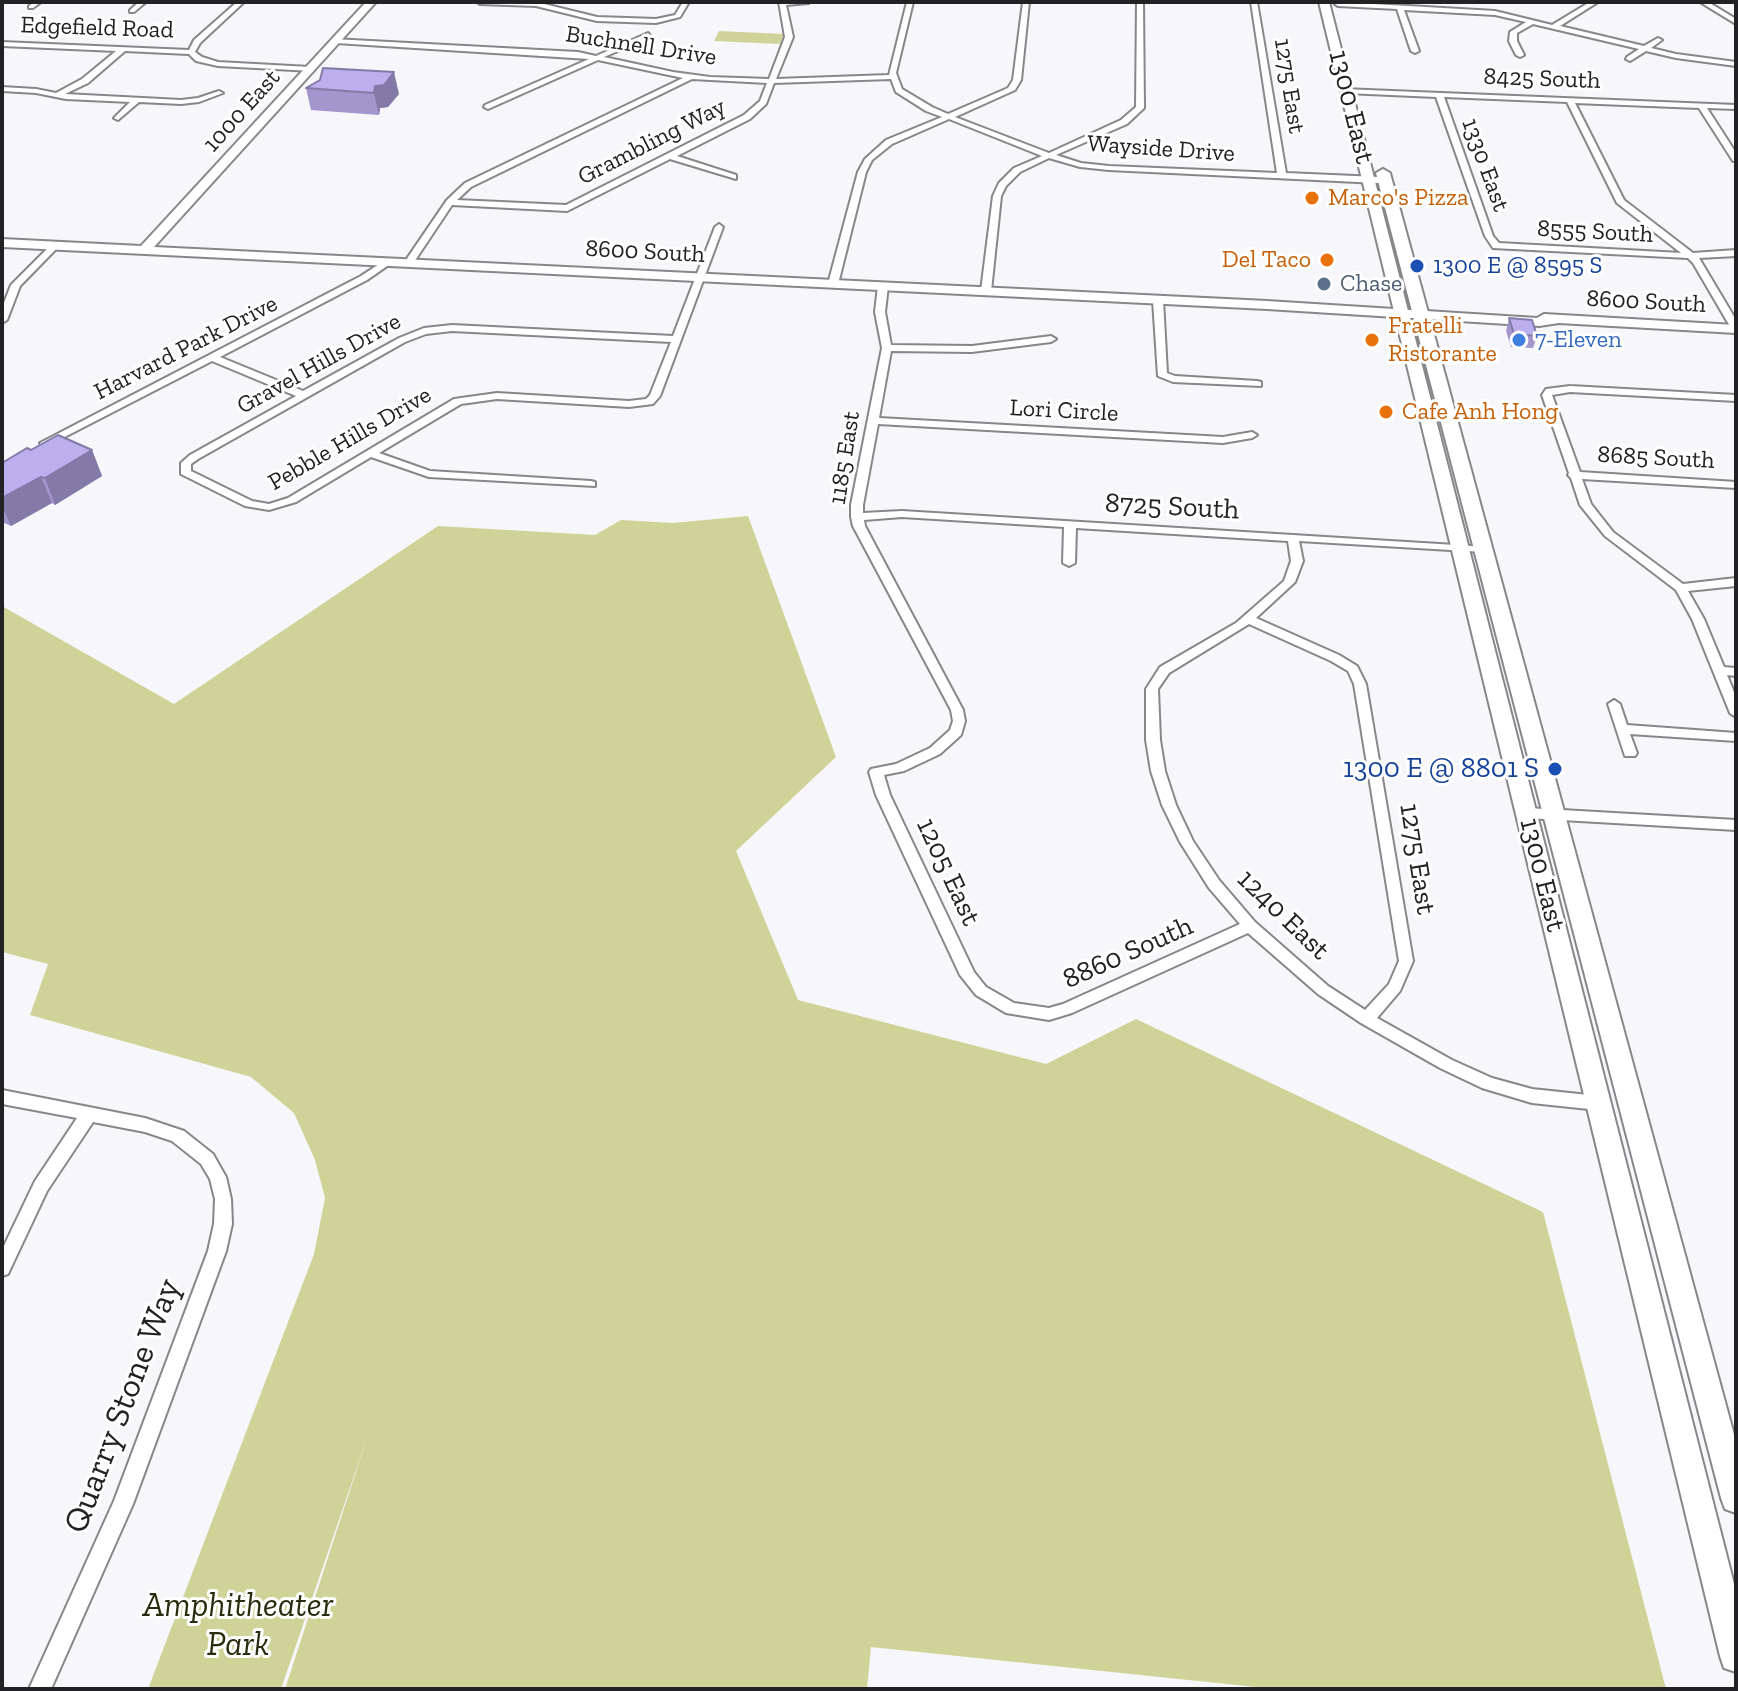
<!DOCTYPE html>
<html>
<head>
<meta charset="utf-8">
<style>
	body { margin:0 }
	#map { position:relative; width:1738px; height:1691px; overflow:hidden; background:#f7f6fb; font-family:"Zilla Slab",serif }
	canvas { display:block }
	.frame { position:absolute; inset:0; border:4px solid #222123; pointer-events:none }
</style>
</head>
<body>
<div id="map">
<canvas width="1738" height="1691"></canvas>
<div class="frame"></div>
</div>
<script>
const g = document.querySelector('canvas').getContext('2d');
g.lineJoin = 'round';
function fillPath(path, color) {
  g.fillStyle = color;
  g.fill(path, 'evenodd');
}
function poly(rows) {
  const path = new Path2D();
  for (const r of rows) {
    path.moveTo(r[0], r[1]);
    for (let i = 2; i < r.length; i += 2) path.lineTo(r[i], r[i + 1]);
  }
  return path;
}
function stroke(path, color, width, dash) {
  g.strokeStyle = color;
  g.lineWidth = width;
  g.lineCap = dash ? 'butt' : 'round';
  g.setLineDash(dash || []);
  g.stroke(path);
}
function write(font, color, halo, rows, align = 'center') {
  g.font = font + ' "Zilla Slab",serif';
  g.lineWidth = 6;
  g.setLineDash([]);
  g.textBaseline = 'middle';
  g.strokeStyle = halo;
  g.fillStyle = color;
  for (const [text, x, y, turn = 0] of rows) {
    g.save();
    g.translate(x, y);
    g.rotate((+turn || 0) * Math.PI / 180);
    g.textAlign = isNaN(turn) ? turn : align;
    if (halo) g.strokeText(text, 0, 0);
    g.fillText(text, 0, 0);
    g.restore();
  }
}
fillPath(poly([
	[719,31,784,34,780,44,714,41],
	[748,516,836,757,736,851,798,1000,1046,1064,1136,1019,1543,1212,1666,1689,1275,1689,871,1647,867,1689,285,1689,367,1438,281,1689,148,1689,314,1254,325,1198,315,1160,294,1113,251,1077,30,1015,48,964,2,952,2,606,174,704,438,526,595,535,621,520,673,523]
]), '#d0d398');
const street = poly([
	[34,2,41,2,33,8,29,8,29,6,34,2],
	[139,2,146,2,134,12,130,12,130,10,139,2],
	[237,2,244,2,200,43,195,52,202,57,218,62,310,67,313,67,313,71,218,66,196,61,189,54,125,51,88,83,65,94,181,100,198,98,219,91,223,93,199,102,181,104,139,102,118,120,114,118,130,102,66,99,36,93,2,91,2,87,36,89,56,93,82,79,116,51,2,46,2,42,189,50,194,40,237,2],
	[477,2,536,2,597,17,656,19,675,15,683,2,689,2,680,17,656,23,597,21,536,6,480,4,477,2],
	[779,2,809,3,786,5,793,37,776,79,889,75,907,2,913,2,896,73,902,89,932,107,948,114,1008,88,1013,80,1023,2,1029,2,1021,80,1015,90,955,117,1049,153,1121,120,1136,107,1137,2,1143,2,1144,108,1127,124,1056,155,1081,163,1109,166,1277,173,1251,2,1257,2,1286,173,1378,177,1382,180,1378,183,1109,170,1080,167,1049,158,1020,172,1006,186,1001,196,991,291,986,294,981,291,993,196,999,183,1014,168,1042,156,949,119,892,144,872,160,866,172,838,284,833,287,828,284,858,172,865,159,886,140,942,117,926,111,896,92,891,79,774,83,766,104,750,119,677,156,736,175,736,179,670,159,567,211,452,205,412,265,406,265,404,263,447,200,465,183,683,78,598,60,488,109,484,107,485,105,589,59,336,43,333,39,578,52,596,56,648,33,651,37,604,57,673,72,710,77,769,79,785,37,779,2],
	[692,79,767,83,760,101,744,115,566,205,457,200,471,187,692,79],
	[1339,2,1495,11,1552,25,1590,2,1598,2,1560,26,1644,46,1658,38,1662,40,1651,48,1676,54,1736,62,1736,66,1676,58,1646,51,1630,61,1626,59,1627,57,1639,49,1533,24,1517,33,1517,41,1524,55,1520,57,1516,55,1509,41,1510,32,1526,22,1495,15,1404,10,1419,51,1415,53,1411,51,1397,9,1338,6,1335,4,1339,2],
	[1700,2,1708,2,1736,19,1736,24,1700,2],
	[1343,89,1736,105,1736,109,1707,108,1736,153,1736,161,1733,161,1699,108,1575,103,1624,200,1693,253,1736,250,1736,256,1699,258,1736,320,1736,331,1731,328,1693,263,1688,258,1493,248,1485,236,1436,97,1346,93,1343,93,1343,89],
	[1444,97,1567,102,1617,203,1681,253,1499,243,1493,236,1444,97],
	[719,224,723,227,660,396,653,404,629,407,497,399,461,404,379,453,430,471,591,481,595,482,595,486,429,477,371,457,296,502,269,510,245,506,181,474,181,463,190,455,296,396,212,361,49,445,41,445,40,443,361,276,387,259,390,260,390,264,367,280,220,357,303,391,399,338,424,328,452,325,673,336,715,227,719,224],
	[452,331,671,342,650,395,646,399,629,401,497,393,454,399,288,498,269,504,252,501,191,471,191,464,198,459,405,342,426,334,452,331],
	[52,244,59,246,20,286,7,320,2,323,2,308,11,285,52,244],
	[883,283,888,286,885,312,891,345,972,346,1051,336,1056,339,1051,342,972,352,891,351,879,418,1223,437,1252,432,1257,435,1252,438,1223,443,878,424,863,505,863,513,902,511,1488,547,1488,551,1484,552,1299,541,1303,561,1295,582,1256,618,1339,655,1357,666,1366,684,1413,961,1400,991,1377,1018,1452,1060,1492,1078,1532,1089,1598,1096,1604,1098,1606,1103,1604,1108,1598,1110,1532,1103,1482,1088,1440,1068,1361,1023,1318,994,1248,933,1072,1013,1049,1020,1006,1013,976,995,960,975,876,795,869,772,871,769,896,764,930,748,950,730,953,721,951,710,853,526,851,517,851,505,882,348,875,312,878,286,883,283],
	[902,517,1064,527,1063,563,1069,566,1075,563,1076,528,1288,541,1291,561,1284,581,1236,623,1160,667,1146,689,1146,740,1151,771,1162,805,1180,842,1209,888,1240,924,1063,1004,1049,1008,1014,1003,986,987,974,972,890,795,884,775,904,771,940,754,961,735,965,721,963,710,865,526,864,520,902,517],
	[1249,624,1331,661,1348,671,1354,684,1399,961,1389,984,1365,1010,1328,986,1255,922,1219,880,1193,841,1176,805,1165,771,1160,740,1158,689,1169,673,1249,624],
	[1158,297,1163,300,1167,373,1175,376,1257,381,1261,382,1261,386,1173,382,1158,376,1153,300,1158,297],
	[1570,386,1736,395,1736,401,1570,392,1552,395,1580,472,1736,482,1736,488,1582,479,1591,504,1613,532,1683,584,1736,578,1736,586,1688,591,1704,619,1724,667,1736,668,1736,676,1727,675,1736,697,1736,717,1730,713,1692,619,1676,590,1605,536,1580,505,1571,478,1568,475,1569,473,1542,395,1546,389,1570,386],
	[1614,700,1620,704,1627,725,1736,733,1736,741,1630,734,1637,753,1635,756,1625,756,1608,704,1614,700],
	[1527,808,1736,820,1736,830,1527,818,1520,813,1527,808],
	[2,1090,145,1118,184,1131,213,1154,226,1177,231,1199,232,1224,226,1251,133,1504,51,1689,29,1689,114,1501,208,1251,214,1224,215,1199,210,1179,201,1164,172,1141,145,1132,93,1122,47,1191,8,1274,2,1276,2,1250,35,1181,77,1118,2,1104,2,1090]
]);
const secondary = poly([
	[366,2,376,2,154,247,1267,301,1537,318,1544,314,1736,325,1736,333,1559,323,1539,326,1267,309,2,247,2,239,141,246,366,2]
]);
const primary = poly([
	[1319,2,1329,2,1736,1592,1736,1672,1724,1668,1720,1656,1319,2],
	[1383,169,1390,173,1736,1442,1736,1513,1725,1509,1721,1498,1376,173,1383,169]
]);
stroke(street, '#87868b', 4);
stroke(secondary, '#87868b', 4);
stroke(primary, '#87868b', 4);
fillPath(street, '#fff');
fillPath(secondary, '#fff');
fillPath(primary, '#fff');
fillPath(poly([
	[320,80,399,94,388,107,380,108,379,115,311,110,306,88],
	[1509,318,1537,336,1533,348,1511,347,1506,331],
	[31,450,92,450,102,476,55,505,52,503,11,526,2,522,2,463]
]), '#a296cd');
fillPath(poly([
	[394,72,399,94,388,107,380,108,379,115,374,93,375,86],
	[92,450,102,476,55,505,45,478],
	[41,477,52,503,11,526,2,506,2,498]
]), '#847aa7');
const building = poly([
	[323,68,394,72,384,85,375,86,374,93,306,88,320,80,323,68],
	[1509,318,1532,320,1537,336,1514,334,1509,318],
	[58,435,92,450,45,478,41,477,2,498,2,463,27,448,31,450,58,435]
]);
fillPath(building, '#bcafee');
stroke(building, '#847aa7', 2);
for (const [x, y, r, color] of [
	[1312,198,8,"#e8710a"],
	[1327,260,8,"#e8710a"],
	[1417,266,8,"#1a4fb4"],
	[1324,284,8,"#5c6f8a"],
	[1372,340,8,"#e8710a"],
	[1519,340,8,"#3f7fe0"],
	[1386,412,8,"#e8710a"],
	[1555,769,8,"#1a4fb4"]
]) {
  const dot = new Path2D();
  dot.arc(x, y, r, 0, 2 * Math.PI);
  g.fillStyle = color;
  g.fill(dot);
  stroke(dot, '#fff', 3);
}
write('24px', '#222123', '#fff', [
	["Edgefield Road",97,28,2],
	["Buchnell Drive",641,46,9],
	["8425 South",1542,79,2],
	["1275 East",1289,86,81],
	["1000 East",242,111,-48],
	["Grambling Way",652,142,-27],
	["Wayside Drive",1161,149,4],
	["1330 East",1485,165,70],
	["8555 South",1595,232,3],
	["8600 South",645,252,3],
	["8600 South",1646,302,3],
	["Harvard Park Drive",186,348,-27],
	["Gravel Hills Drive",319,364,-29],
	["Lori Circle",1064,411,3],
	["Pebble Hills Drive",350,439,-30],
	["1185 East",845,458,-81],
	["8685 South",1656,458,3]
]);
write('24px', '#c56008', '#fff', [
	["Marco's Pizza",1328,198],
	["Del Taco",1311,260,"right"],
	["Fratelli",1388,326],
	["Ristorante",1388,354],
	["Cafe Anh Hong",1402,412]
], 'left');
write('24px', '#164399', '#fff', [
	["1300 E @ 8595 S",1433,266]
], 'left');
write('24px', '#4e5e75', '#fff', [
	["Chase",1340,284]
], 'left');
write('24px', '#366cbe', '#fff', [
	["7-Eleven",1535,340]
], 'left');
write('28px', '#222123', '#fff', [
	["1300 East",1351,107,76],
	["8725 South",1172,507,3],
	["1275 East",1417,859,81],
	["1205 East",948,872,65],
	["1300 East",1542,875,76],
	["1240 East",1283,915,44],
	["8860 South",1128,953,-24]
]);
write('28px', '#164399', '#fff', [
	["1300 E @ 8801 S",1539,769]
], 'right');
write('34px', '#222123', '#fff', [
	["Quarry Stone Way",123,1406,-69]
]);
write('italic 34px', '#2b2b0d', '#fff', [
	["Amphitheater",238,1606],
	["Park",238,1645]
]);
</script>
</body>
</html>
